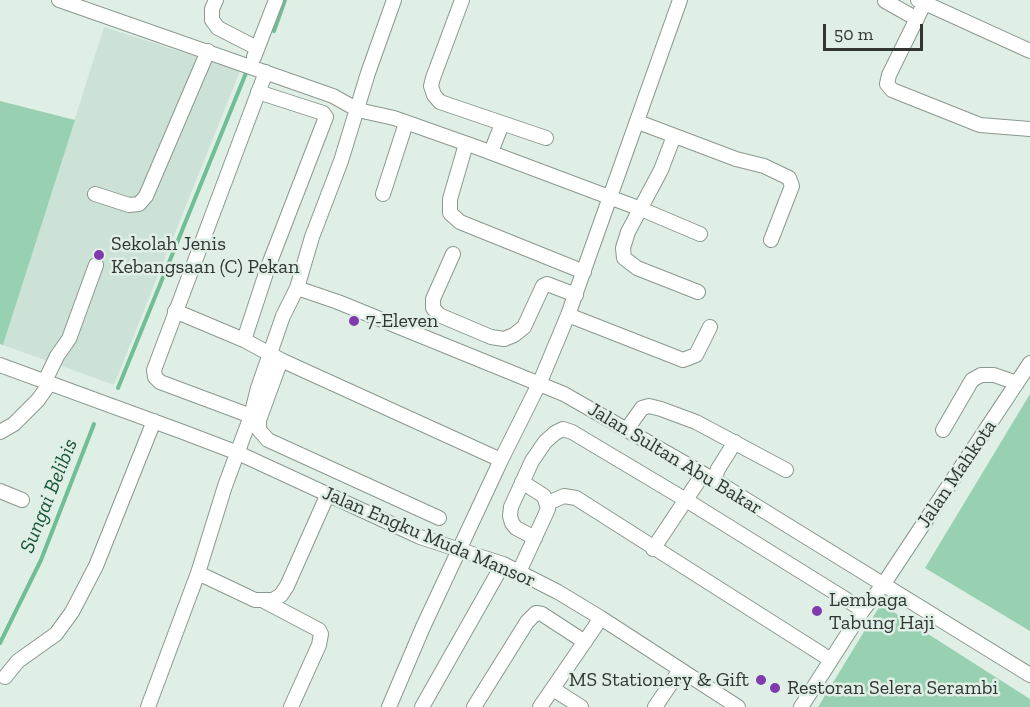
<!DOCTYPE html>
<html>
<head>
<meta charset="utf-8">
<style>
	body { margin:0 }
	#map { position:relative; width:1030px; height:707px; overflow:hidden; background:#dfefe5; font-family:"Zilla Slab",serif }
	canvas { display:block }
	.scale { position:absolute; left:823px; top:24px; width:100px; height:27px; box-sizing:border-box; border:3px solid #313633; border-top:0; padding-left:8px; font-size:18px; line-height:21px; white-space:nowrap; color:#313633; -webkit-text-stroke:4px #dfefe5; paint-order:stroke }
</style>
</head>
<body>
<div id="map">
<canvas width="1030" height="707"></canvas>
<div class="scale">50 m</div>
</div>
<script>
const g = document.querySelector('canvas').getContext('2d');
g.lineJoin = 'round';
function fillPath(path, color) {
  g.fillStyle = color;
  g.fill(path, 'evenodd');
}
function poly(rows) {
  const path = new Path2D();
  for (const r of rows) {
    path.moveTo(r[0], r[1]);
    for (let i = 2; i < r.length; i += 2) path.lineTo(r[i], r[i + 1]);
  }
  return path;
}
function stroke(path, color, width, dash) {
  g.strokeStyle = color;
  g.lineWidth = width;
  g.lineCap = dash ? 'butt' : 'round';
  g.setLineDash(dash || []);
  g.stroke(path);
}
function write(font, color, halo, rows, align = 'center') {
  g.font = font + ' "Zilla Slab",serif';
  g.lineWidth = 5;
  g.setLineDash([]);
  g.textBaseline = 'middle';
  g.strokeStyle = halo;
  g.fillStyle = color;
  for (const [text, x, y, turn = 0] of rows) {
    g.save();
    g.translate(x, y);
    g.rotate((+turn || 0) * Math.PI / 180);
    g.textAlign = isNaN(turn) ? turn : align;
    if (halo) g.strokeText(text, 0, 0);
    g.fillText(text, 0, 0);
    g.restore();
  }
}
fillPath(poly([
	[104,27,240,71,114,385,3,345]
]), '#cde2d6');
fillPath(poly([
	[0,101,75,120,3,345,0,344],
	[1030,394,1030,631,925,568],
	[881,604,1030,699,1030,707,818,707]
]), '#98d1b1');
stroke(poly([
	[274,31,285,0],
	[118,388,246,73],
	[0,643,41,560,94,424]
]), '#71bd95', 4);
const minor = poly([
	[59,0,333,96,358,110,394,118,476,147,641,209,700,234],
	[216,0,212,9,212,20,218,28,257,48],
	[462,0,433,78,431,86,434,95,440,102,546,138],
	[918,0,1030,51],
	[926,0,889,75,887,84,892,90,980,125,1030,129],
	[885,1,917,19],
	[254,57,276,0],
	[258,92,323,113,326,117,268,267,244,340,281,360,501,460],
	[638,122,736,159,764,166,789,178,792,186,771,240],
	[674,136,661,170,628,232,623,248,624,258,637,268,698,292],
	[466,144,450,199,450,213,460,222,584,272],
	[491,152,502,124],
	[95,194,129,205,139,204,146,196,208,51],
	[383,194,406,123],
	[453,254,433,299,433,308,439,315,491,337,504,339,514,335,524,327,543,286,547,284,576,295],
	[297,288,338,302,564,394,714,480,1030,675],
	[175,311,244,340],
	[568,315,683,360,696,355,710,327],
	[281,360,259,420,259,430,268,440,439,518],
	[0,365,183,432,238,453,420,537,503,564,558,592,601,618,738,707],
	[45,381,57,356,69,339,96,265],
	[251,416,160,382,155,377,154,370,266,72],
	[627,429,642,408,649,406,661,409,696,422,786,470],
	[943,430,972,380,981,375,994,375,1017,383],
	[0,432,14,424,38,400,50,383],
	[714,480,718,469,735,442],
	[0,491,22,500],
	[548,503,564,496,576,498,831,660],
	[535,538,516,528,512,523,510,516,511,507,532,461,545,442,555,433,563,429,572,432,686,500,863,610],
	[653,549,703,474],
	[519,572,548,509,544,496,522,482],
	[198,573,255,600,273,600,281,595,287,586,327,496],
	[264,601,319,630,321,634,319,645,291,707],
	[5,677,18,661,56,634,72,612,96,566,154,421],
	[553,689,581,707],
	[148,707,198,573,225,486,251,416,258,388,283,316,297,288,312,237,341,161,368,73,394,0],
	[389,707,423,627,501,460,540,382,568,315,680,0],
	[422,707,503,564],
	[474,707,527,622,536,613,542,614,585,642],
	[540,707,601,618],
	[655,707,680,670],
	[801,707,863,610,883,585,1030,363]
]);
stroke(minor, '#8a988f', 16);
stroke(minor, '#fff', 14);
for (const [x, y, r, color] of [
	[99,255,6,"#813aad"],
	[354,321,6,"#813aad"],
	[817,611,6,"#813aad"],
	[761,680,6,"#813aad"],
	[775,688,6,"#813aad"]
]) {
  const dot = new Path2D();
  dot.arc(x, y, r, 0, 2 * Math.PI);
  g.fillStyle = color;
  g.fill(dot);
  stroke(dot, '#dfefe5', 2);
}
write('20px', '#313633', '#dfefe5', [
	["Sekolah Jenis",111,244],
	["Kebangsaan (C) Pekan",111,267],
	["7-Eleven",366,321],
	["Lembaga",829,600],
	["Tabung Haji",829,623],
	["MS Stationery & Gift",749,680,"right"],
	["Restoran Selera Serambi",787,688]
], 'left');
write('20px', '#313633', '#dfefe5', [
	["Jalan Sultan Abu Bakar",675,459,31],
	["Jalan Mahkota",957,474,-56],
	["Jalan Engku Muda Mansor",429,537,23]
]);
write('italic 21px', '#175338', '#dfefe5', [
	["Sungai Belibis",49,496,-68]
]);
</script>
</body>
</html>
